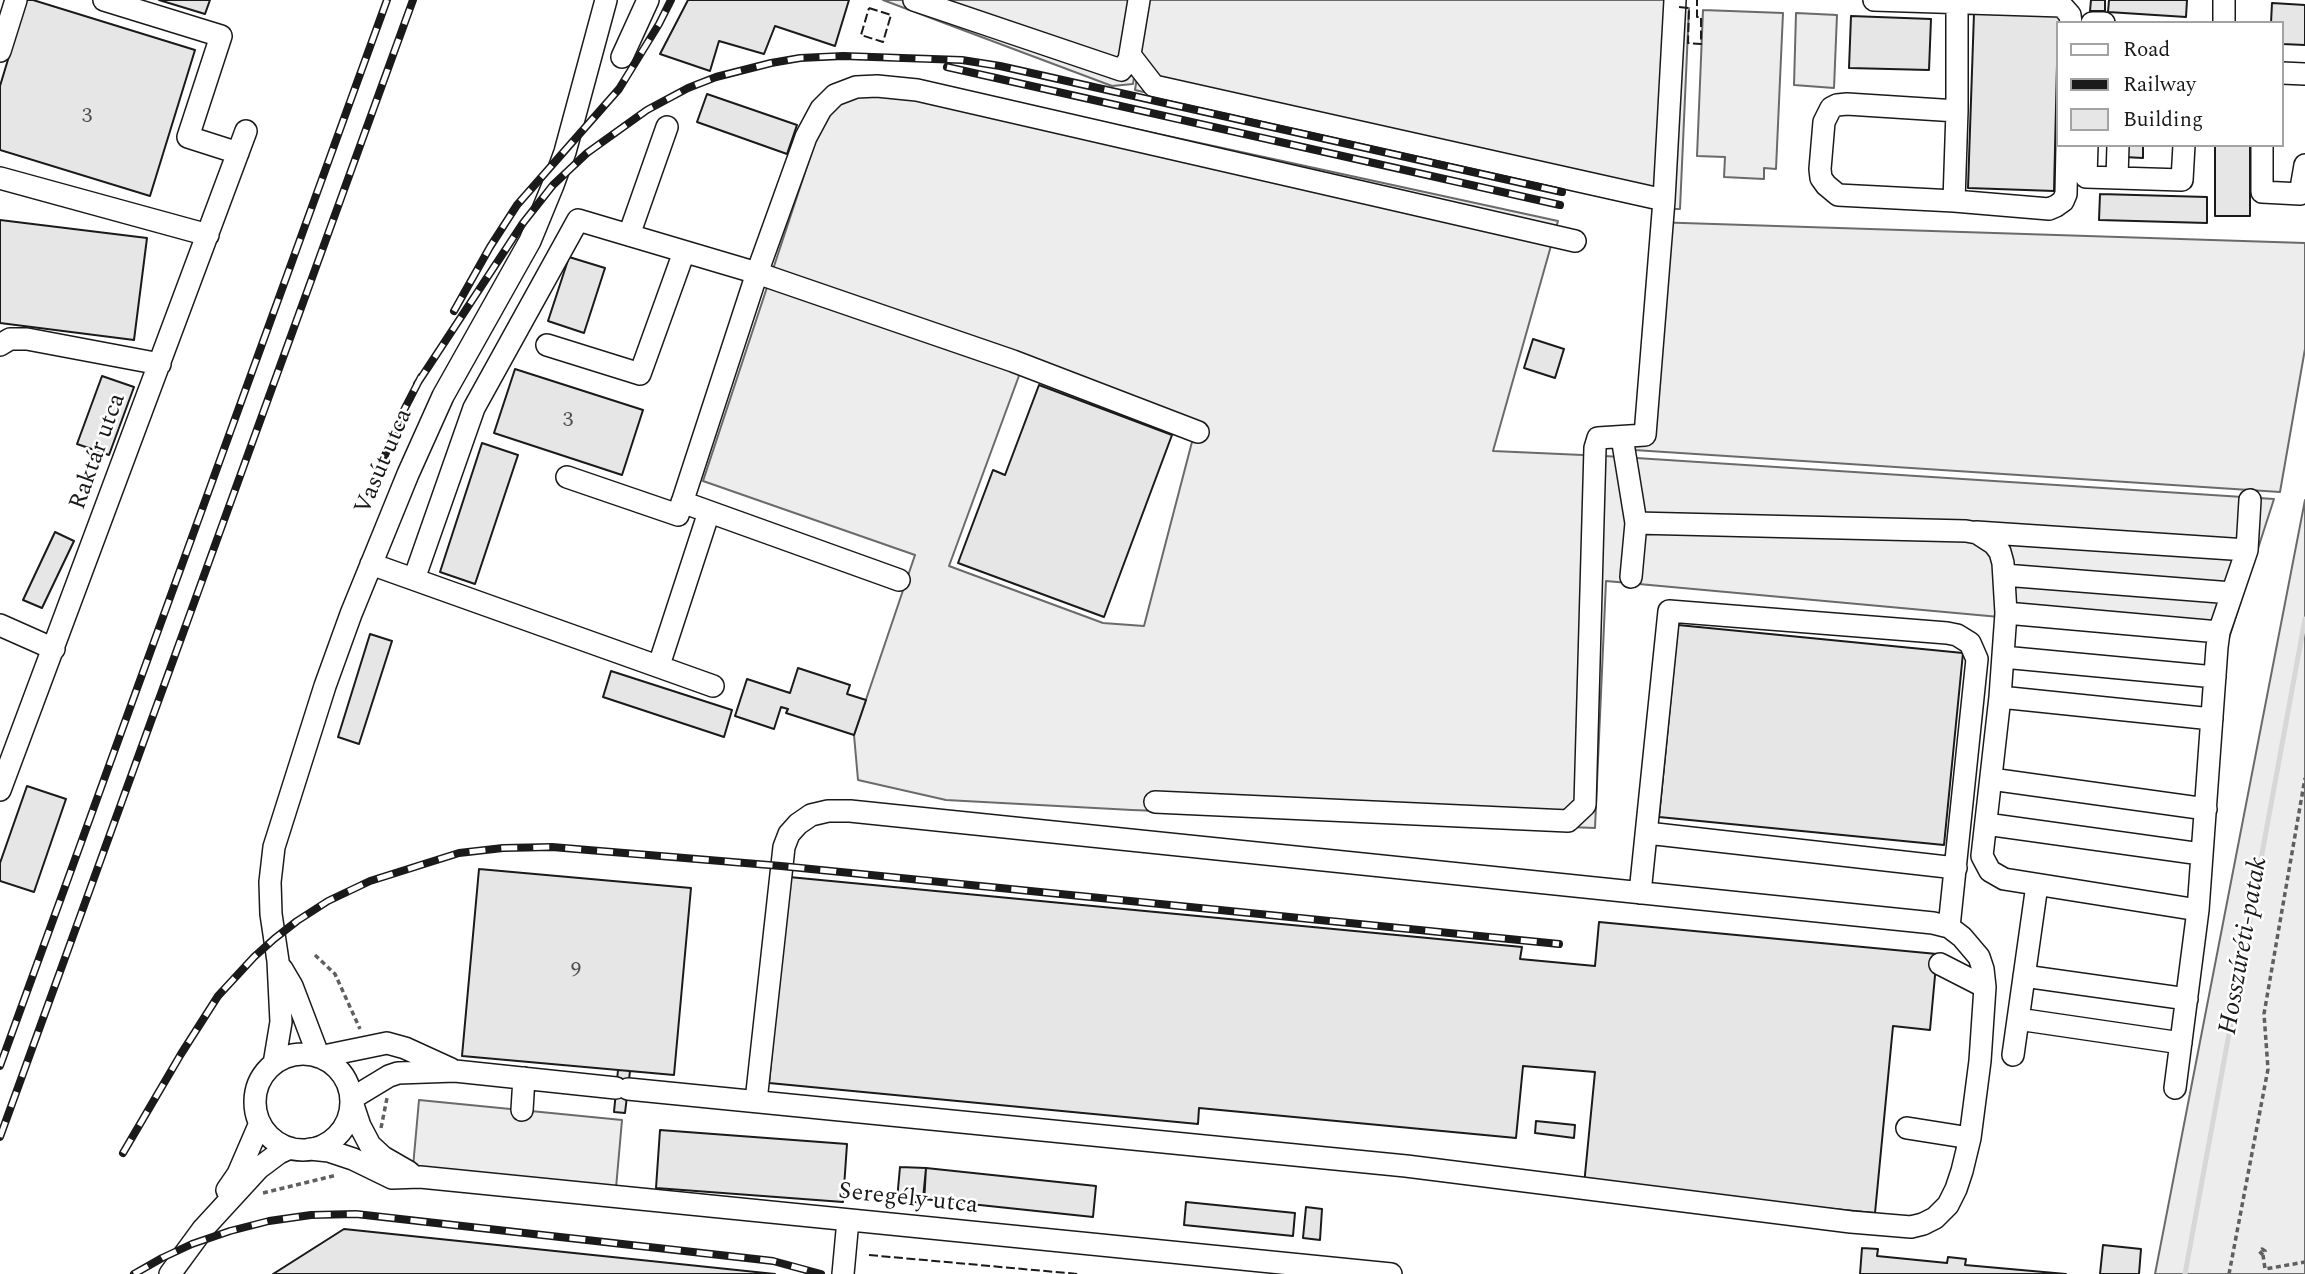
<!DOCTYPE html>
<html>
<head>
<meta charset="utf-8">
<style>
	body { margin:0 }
	#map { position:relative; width:2305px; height:1274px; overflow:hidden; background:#fff; font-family:Spectral,serif }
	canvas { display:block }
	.legend { position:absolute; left:2056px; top:21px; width:228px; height:126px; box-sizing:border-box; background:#fff; border:2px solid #a3a3a3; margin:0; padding:9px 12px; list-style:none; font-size:21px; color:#1a1a1a }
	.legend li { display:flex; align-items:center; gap:14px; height:35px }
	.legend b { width:35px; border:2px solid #a3a3a3 }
</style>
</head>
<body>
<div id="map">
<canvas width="2305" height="1274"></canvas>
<ul class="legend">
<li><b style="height:9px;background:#fff"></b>Road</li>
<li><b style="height:9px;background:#1a1a1a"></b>Railway</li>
<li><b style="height:19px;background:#e6e6e6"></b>Building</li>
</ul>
</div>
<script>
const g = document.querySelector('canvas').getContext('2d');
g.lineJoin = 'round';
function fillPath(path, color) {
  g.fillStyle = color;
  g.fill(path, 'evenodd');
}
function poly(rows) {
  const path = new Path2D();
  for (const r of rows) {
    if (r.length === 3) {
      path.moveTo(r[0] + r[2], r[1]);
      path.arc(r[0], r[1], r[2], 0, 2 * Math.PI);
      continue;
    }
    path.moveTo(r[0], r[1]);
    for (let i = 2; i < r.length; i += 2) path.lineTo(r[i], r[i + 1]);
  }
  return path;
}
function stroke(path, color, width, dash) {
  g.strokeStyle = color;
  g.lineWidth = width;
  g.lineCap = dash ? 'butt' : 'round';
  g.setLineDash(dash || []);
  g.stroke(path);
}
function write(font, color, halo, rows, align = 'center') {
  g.font = font + ' Spectral,serif';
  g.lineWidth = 5;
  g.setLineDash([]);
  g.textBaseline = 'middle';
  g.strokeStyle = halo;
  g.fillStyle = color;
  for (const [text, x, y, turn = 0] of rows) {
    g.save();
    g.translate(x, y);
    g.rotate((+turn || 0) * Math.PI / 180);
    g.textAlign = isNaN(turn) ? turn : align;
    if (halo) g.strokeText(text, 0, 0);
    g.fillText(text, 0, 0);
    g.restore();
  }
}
const built = poly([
	[883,0,1146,0,1133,84,1112,86,883,0],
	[1149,0,1667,0,1667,6,1689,8,1680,209,1656,209,1135,90,1149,0],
	[1703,10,1783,13,1776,169,1764,168,1764,179,1724,177,1725,157,1697,156,1703,10],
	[1796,13,1837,15,1834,88,1794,85,1796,13],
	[901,78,1558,221,1493,451,1605,456,2274,499,2229,638,1606,581,1595,828,1132,810,946,800,858,780,854,735,915,555,703,481,819,130,849,79,901,78],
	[1020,373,1193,438,1144,626,1103,623,949,566,1020,373],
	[1652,222,2305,243,2305,349,2280,492,1634,450,1652,222],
	[2305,500,2305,1274,2155,1274,2305,500],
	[419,1100,622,1120,616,1188,413,1167,419,1100]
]);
fillPath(built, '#ededed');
stroke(built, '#6a6a6a', 2);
stroke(poly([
	[2185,1274,2305,619]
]), '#d7d7d7', 5);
const building = poly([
	[26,0,33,0,195,50,150,196,0,150,0,86,26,0],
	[159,0,210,0,205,14,159,0],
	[688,0,849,0,835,46,775,26,764,54,719,41,710,71,660,54,688,0],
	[2091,0,2105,0,2105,11,2090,11,2091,0],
	[2109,0,2187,0,2186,17,2108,12,2109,0],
	[2272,3,2305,5,2305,45,2282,44,2282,23,2271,23,2272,3],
	[1974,13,2060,16,2060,23,2058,23,2054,191,1968,188,1974,13],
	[1851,16,1931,19,1929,70,1849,68,1851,16],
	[707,94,797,125,787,154,697,122,707,94],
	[2125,145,2143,145,2143,158,2124,157,2125,145],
	[2215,145,2250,145,2250,216,2215,216,2215,145],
	[2100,194,2207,197,2207,223,2099,220,2100,194],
	[0,220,147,238,134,340,0,323,0,220],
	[569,257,605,268,584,333,548,321,569,257],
	[1533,339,1564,349,1555,378,1524,368,1533,339],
	[515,369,643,410,622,475,494,433,515,369],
	[102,376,134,387,109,455,77,444,102,376],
	[1039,385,1172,435,1104,617,958,563,993,470,1005,475,1039,385],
	[482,443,518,455,475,584,440,572,482,443],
	[55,532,74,541,42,608,23,600,55,532],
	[1678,625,1963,653,1944,845,1659,817,1678,625],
	[370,634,392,641,359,744,338,737,370,634],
	[798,668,850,685,847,694,866,700,854,735,786,713,788,709,781,707,774,729,735,716,747,679,790,693,798,668],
	[611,671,732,710,724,737,603,697,611,671],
	[27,786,66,799,34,892,0,881,0,863,27,786],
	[479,869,691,888,674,1075,462,1056,479,869],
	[789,877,1522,947,1520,959,1595,966,1599,922,1937,954,1930,1030,1893,1026,1875,1213,1584,1185,1595,1072,1523,1066,1516,1138,1199,1108,1198,1124,769,1083,789,877],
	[618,1070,630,1071,625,1113,614,1112,618,1070],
	[1536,1121,1575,1125,1574,1138,1535,1133,1536,1121],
	[660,1130,847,1144,843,1202,656,1188,660,1130],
	[900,1167,926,1168,924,1203,897,1200,900,1167],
	[926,1168,1096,1186,1093,1217,923,1199,926,1168],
	[1186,1202,1295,1213,1293,1236,1184,1225,1186,1202],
	[1306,1207,1322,1209,1320,1240,1303,1238,1306,1207],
	[344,1229,775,1274,273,1274,344,1229],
	[2103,1245,2141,1249,2139,1274,2100,1274,2103,1245],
	[1862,1248,1878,1249,1877,1256,1947,1263,1948,1257,1966,1259,1965,1265,2066,1274,1860,1274,1862,1248]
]);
fillPath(building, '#e6e6e6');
stroke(building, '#1a1a1a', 2);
const minor = poly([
	[104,0,221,36,188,137,238,153],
	[914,0,1121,70,1129,60,1139,0],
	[1874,0,2062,6,2070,15,2071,23],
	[1957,0,1957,111,1954,201,2049,209,2056,206,2063,201,2066,194,2067,145],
	[2092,23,2104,23],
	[2224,23,2224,0],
	[0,51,16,0],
	[1130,55,1154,86,1664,200],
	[622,57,648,0],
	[2282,73,2305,74],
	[2087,145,2086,177,2182,180,2184,145],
	[2262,145,2262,192,2300,194,2305,165],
	[0,178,208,235],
	[2117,178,2118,145],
	[1954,201,1838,195,1826,185,1821,178,1820,169,1824,122,1831,108,1837,105,1847,104,1957,111],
	[629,235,667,127],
	[0,345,10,339,27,339,160,364],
	[547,345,640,374,684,252],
	[1622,437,1636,523,1631,577],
	[567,477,678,515,757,273,806,137,821,109,835,95,856,87,877,86,917,90,1575,241],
	[682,502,899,580],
	[1636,523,1966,531,1977,533,1994,544,2000,552,2003,563,2006,613,2000,697,1982,856,1990,871,2004,879,2198,910,2175,1088],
	[1976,532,2247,550],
	[371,564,713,686],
	[2004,575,2232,593],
	[414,579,474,408,578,220,757,273,1013,361,1198,432],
	[2006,613,2219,632],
	[0,625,54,649],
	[2003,657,2215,677],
	[659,665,709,512],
	[2000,697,2212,719],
	[1991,779,2206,809],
	[0,790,246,131],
	[1155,802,1568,821,1585,805,1595,448,1598,438,1645,435,1664,200,1675,0],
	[1986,824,2201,854],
	[1647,833,1956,868],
	[1640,893,1669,611,1947,633,1957,635,1970,643,1977,659,1949,927],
	[2198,910,2217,647,2219,632,2247,550,2250,500],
	[1940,964,1985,987],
	[282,969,292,986,319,1057],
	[2024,976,2187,999],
	[2018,1019,2181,1043],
	[303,1102,48],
	[2013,1055,2037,885],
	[319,1057,387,1043,405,1048,451,1069],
	[274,1064,281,1022,278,961,271,914,270,882,274,847,325,686,351,614,408,474,443,396,530,241,553,185,565,152,606,0],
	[628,1089,1406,1166,1851,1222,1911,1227,1923,1224,1935,1218,1948,1205,1956,1189,1962,1171,1970,1138,1980,1061,1985,987,1983,969,1979,957,1962,937,1949,927,1933,923,850,811,828,811,811,815,798,824,789,834,784,847,756,1101],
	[522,1110,524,1078],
	[1907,1128,1970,1138],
	[310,1149,329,1151,353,1159,392,1178,420,1177,1391,1274],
	[409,1172,383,1157,370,1145,360,1126,351,1099,389,1076,398,1073,455,1071,616,1088],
	[227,1190,238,1174,260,1123],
	[170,1274,203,1229,259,1168,279,1153,290,1148],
	[843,1274,848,1220]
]);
stroke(minor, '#1a1a1a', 24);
stroke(poly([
	[315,955,335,974,360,1029],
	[381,1128,387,1098],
	[263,1193,337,1175],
	[2263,1255,2259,1251,2262,1249,2265,1251,2263,1255,2265,1269,2305,1262],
	[2229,1274,2268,1069,2264,1014,2305,778]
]), '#5f5f5f', 3.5, [5, 3.5]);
stroke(minor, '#fff', 21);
const rail = poly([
	[947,67,1560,205],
	[454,311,490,247,517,205,619,89,659,24,671,0],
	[417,384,523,223,553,185,587,153,647,110,688,88,716,77,771,63,800,58,843,56,962,60,1000,66,1562,192],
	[375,479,404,410,421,377],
	[0,1066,387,0],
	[0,1137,413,0],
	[123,1153,181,1054,218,996,254,957,274,939,297,921,328,901,370,881,459,853,503,848,552,847,781,866,1559,944],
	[134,1274,162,1258,192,1244,230,1231,269,1221,311,1215,356,1214,773,1261,821,1274]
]);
stroke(rail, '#1a1a1a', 8);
stroke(rail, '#fff', 5, [16]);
stroke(poly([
	[1679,7,1689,8,1688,43,1701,44,1701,17,1697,17,1697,0],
	[869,8,891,15,883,42,861,35,869,8],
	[869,1255,1078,1274]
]), '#1a1a1a', 2, [9, 3.5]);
write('21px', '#4d4d4d', null, [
	["3",87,118],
	["3",568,422],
	["9",576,972]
]);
write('24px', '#1a1a1a', '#fff', [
	["Raktár utca",99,452,-70],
	["Vasút utca",385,462,-67],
	["Seregély utca",908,1200,6]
]);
write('italic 26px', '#1a1a1a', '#fff', [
	["Hosszúréti-patak",2245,946,-80]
]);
</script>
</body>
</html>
